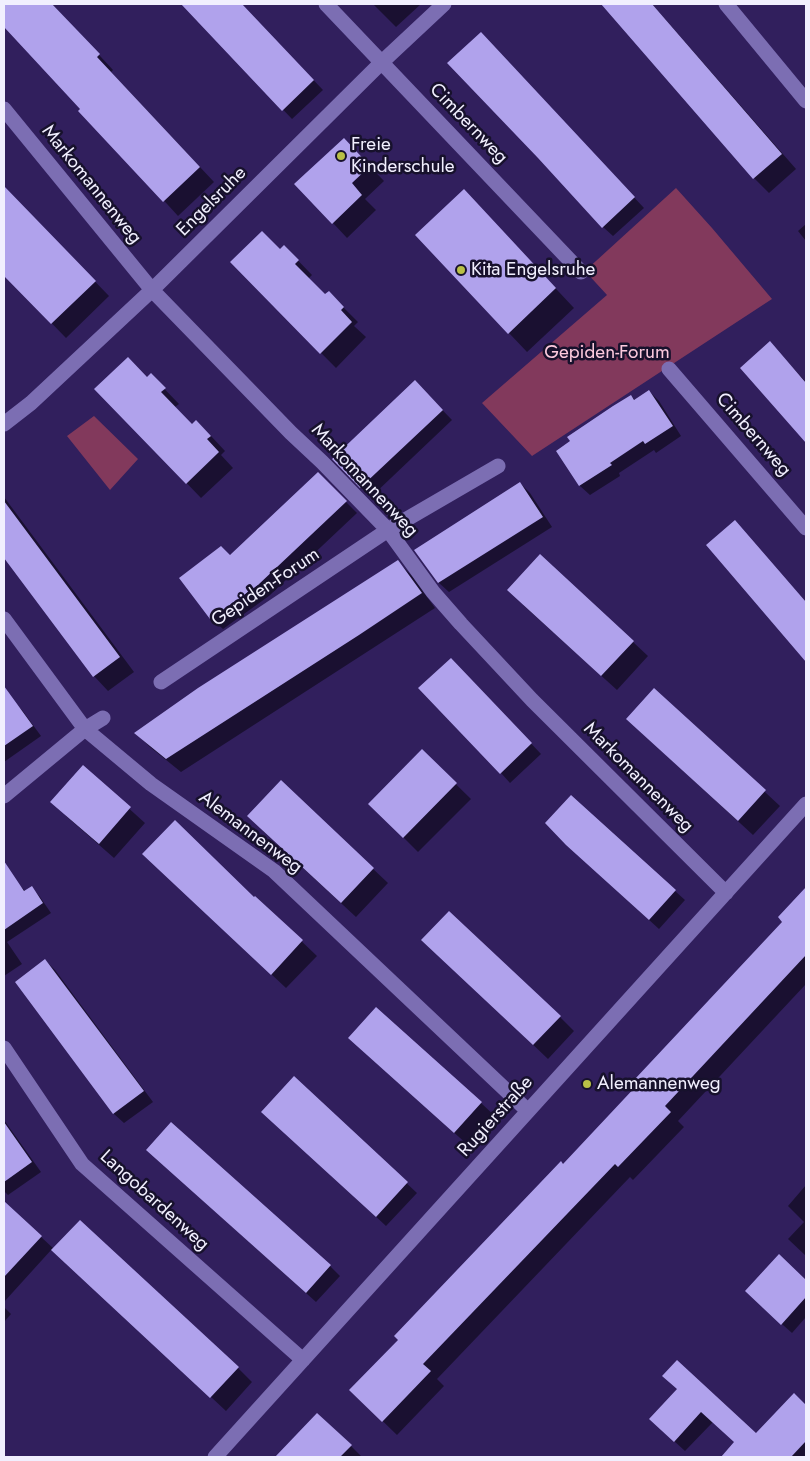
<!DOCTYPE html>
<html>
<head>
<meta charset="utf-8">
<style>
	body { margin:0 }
	#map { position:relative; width:810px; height:1461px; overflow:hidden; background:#311f5d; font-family:Jost,sans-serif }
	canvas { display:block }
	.frame { position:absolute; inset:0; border:5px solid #f1effe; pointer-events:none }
</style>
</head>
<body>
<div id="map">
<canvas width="810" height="1461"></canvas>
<div class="frame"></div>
</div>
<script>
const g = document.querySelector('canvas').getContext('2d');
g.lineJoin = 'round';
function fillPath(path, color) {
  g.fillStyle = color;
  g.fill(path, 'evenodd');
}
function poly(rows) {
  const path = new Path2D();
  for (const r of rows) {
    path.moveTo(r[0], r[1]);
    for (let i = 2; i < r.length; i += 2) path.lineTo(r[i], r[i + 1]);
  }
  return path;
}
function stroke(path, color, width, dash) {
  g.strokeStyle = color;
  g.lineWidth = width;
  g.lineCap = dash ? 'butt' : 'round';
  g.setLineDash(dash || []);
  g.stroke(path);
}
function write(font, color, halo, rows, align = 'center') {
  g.font = font + ' Jost,sans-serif';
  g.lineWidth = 5;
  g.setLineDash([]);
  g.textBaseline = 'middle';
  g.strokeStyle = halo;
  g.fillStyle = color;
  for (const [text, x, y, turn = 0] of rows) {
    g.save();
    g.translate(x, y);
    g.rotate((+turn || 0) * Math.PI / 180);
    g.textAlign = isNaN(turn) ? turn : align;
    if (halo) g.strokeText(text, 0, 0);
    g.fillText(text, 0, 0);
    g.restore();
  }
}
fillPath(poly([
	[676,188,712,228,772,299,532,456,482,403,607,295,585,271],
	[94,416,138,459,110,490,67,436]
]), '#82395c');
fillPath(poly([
	[4,4,52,4,113,70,111,72,214,182,178,216,4,25],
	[182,4,241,4,323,90,292,119],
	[373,4,421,4,396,27],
	[603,4,652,4,796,169,769,193,754,178],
	[491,44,644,208,613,236,603,227],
	[358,154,384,181,365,199,376,210,347,238,333,223],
	[4,187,109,296,66,338,4,274],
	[482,210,574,308,527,352,509,333],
	[806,224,806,241,798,231],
	[284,246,312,275,308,279,325,296,343,307,358,322,354,326,366,337,336,368,231,262,280,250],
	[770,343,806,382,806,441,742,368],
	[151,375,179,404,175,407,192,425,211,436,225,451,221,455,233,468,201,498,96,389,147,378],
	[649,391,659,401,681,436,656,453,654,450,619,473,620,476,590,495,580,486,558,451,631,396,635,400],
	[425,392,452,420,371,497,334,459],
	[318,474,357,513,269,596,223,629,211,618,181,579,230,557],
	[520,483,530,493,552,527,449,592,439,583,416,550],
	[4,497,134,672,108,691,94,676,4,556],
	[735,522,806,602,806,660,707,545],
	[398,562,412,576,435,608,181,772,150,747,136,733],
	[523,605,633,642,648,656,617,690],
	[461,669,541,754,510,783,501,773],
	[654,689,780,806,753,835,642,733],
	[13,701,22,710,41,736,4,762,4,707],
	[422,751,471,799,418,852,370,804],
	[83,767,145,823,114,858,66,816],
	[281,782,388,883,356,917,263,831],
	[578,855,675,891,685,900,659,929],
	[158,868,254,899,255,897,317,956,286,988],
	[15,880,26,892,32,888,40,897,51,913,7,942,22,964,4,976,4,888],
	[806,889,806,984,678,1121,684,1127,633,1180,630,1177,437,1379,444,1386,397,1435,365,1404,563,1165,641,1083,784,922,779,917],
	[438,954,560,1017,574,1031,548,1059],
	[45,960,55,970,153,1102,124,1123,114,1114,16,982],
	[364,1052,481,1103,496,1117,469,1146],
	[294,1078,417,1193,386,1226,273,1121],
	[4,1120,41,1172,8,1195,4,1191],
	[158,1160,330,1266,340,1276,316,1302],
	[806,1185,806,1256,788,1239,804,1222,788,1206],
	[11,1209,54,1249,238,1368,252,1382,226,1411,52,1249,4,1302,4,1216],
	[779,1256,806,1281,806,1317,792,1333,756,1301],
	[4,1307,11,1314,4,1322],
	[678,1390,756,1435,794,1395,806,1406,806,1457,722,1457,736,1443,713,1422,685,1451,662,1430],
	[317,1415,351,1446,362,1457,277,1457]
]), '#0007');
fillPath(poly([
	[4,4,52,4,100,54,97,57,200,167,163,202,78,111,80,109,4,27],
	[181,4,242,4,314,80,282,111],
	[601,4,652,4,782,154,753,179],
	[481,32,635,197,602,228,538,158,447,63],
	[344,138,370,166,352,183,362,195,332,224,294,184],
	[4,186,96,281,51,324,4,276],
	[464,189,556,288,508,334,415,235],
	[262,231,280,249,284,245,299,260,295,264,325,294,329,291,344,307,341,310,352,322,320,354,230,262],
	[770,341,806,383,806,443,740,368],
	[128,357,147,377,151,373,166,388,161,392,192,424,196,420,211,436,207,439,219,452,186,484,94,389],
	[415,380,443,410,360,488,332,459],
	[649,390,673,426,645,444,643,441,610,463,612,465,579,486,556,451,570,441,567,437,613,406,631,395,634,400],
	[318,472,347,501,258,585,210,619,179,578,221,546,230,555],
	[520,482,543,517,438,583,414,550],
	[4,501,120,657,93,677,4,558],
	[735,520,806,602,806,662,706,545],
	[540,554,634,641,601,676,507,590],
	[398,560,422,593,359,635,166,759,134,733,198,688],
	[451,658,532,743,500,774,418,688],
	[4,686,33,726,4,746],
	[654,688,766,790,738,821,626,719],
	[422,749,457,783,403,838,368,804],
	[83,765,131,807,99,844,50,802],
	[281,780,374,868,341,903,247,816],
	[571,795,676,890,649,920,566,845,545,823],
	[175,820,254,897,255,896,303,940,271,975,142,854],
	[4,861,24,891,32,886,43,903,4,930],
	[806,887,806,955,665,1106,671,1112,618,1167,615,1164,423,1364,431,1371,382,1422,349,1390,398,1340,394,1336,561,1161,563,1164,639,1083,635,1079,782,922,778,917],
	[449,911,561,1016,533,1045,421,940],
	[45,959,144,1091,113,1114,15,982],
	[376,1007,482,1102,454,1133,348,1038],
	[294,1076,408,1182,376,1217,261,1112],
	[4,1122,32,1162,4,1182],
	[171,1122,331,1265,306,1293,146,1150],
	[4,1201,42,1236,4,1277],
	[80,1220,239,1367,210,1398,51,1250],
	[779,1254,806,1280,806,1297,781,1325,745,1291],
	[677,1360,756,1433,794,1393,806,1405,806,1441,791,1457,721,1457,734,1442,701,1412,674,1442,649,1419,677,1389,662,1376],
	[317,1413,352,1445,340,1457,275,1457]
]), '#b0a2ec');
stroke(poly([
	[326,4,581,272],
	[726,4,806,101],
	[4,109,152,290,291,433,322,462,388,530,433,592,461,624,532,700,726,893],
	[669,369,806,528],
	[4,424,31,403,152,290,382,62,444,4],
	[4,619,85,729,151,784,274,871,528,1111],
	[161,682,388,530,498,466],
	[4,796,85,729,103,718],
	[4,1048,82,1164,303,1360],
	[215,1457,806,804]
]), '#7c6eb3', 15);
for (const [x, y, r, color] of [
	[341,156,5,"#b9c046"],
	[461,270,5,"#b9c046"],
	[587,1084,5,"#b9c046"]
]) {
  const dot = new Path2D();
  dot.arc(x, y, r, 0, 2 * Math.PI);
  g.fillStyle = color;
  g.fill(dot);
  stroke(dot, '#17112c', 2);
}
write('19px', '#f1effe', '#17112c', [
	["Cimbernweg",468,124,46],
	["Markomannenweg",91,185,51],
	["Engelsruhe",212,202,-45],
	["Cimbernweg",753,435,49],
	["Markomannenweg",364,481,47],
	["Gepiden-Forum",266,588,-34],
	["Markomannenweg",638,778,45],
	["Alemannenweg",250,833,37],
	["Rugierstraße",496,1117,-48],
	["Langobardenweg",154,1201,42]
]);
write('19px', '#f1effe', '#17112c', [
	["Freie",351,145],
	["Kinderschule",351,167],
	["Kita Engelsruhe",471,270],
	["Alemannenweg",597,1084]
], 'left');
write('19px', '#fcc9dd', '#17112c', [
	["Gepiden-Forum",607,353]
]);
</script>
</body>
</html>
